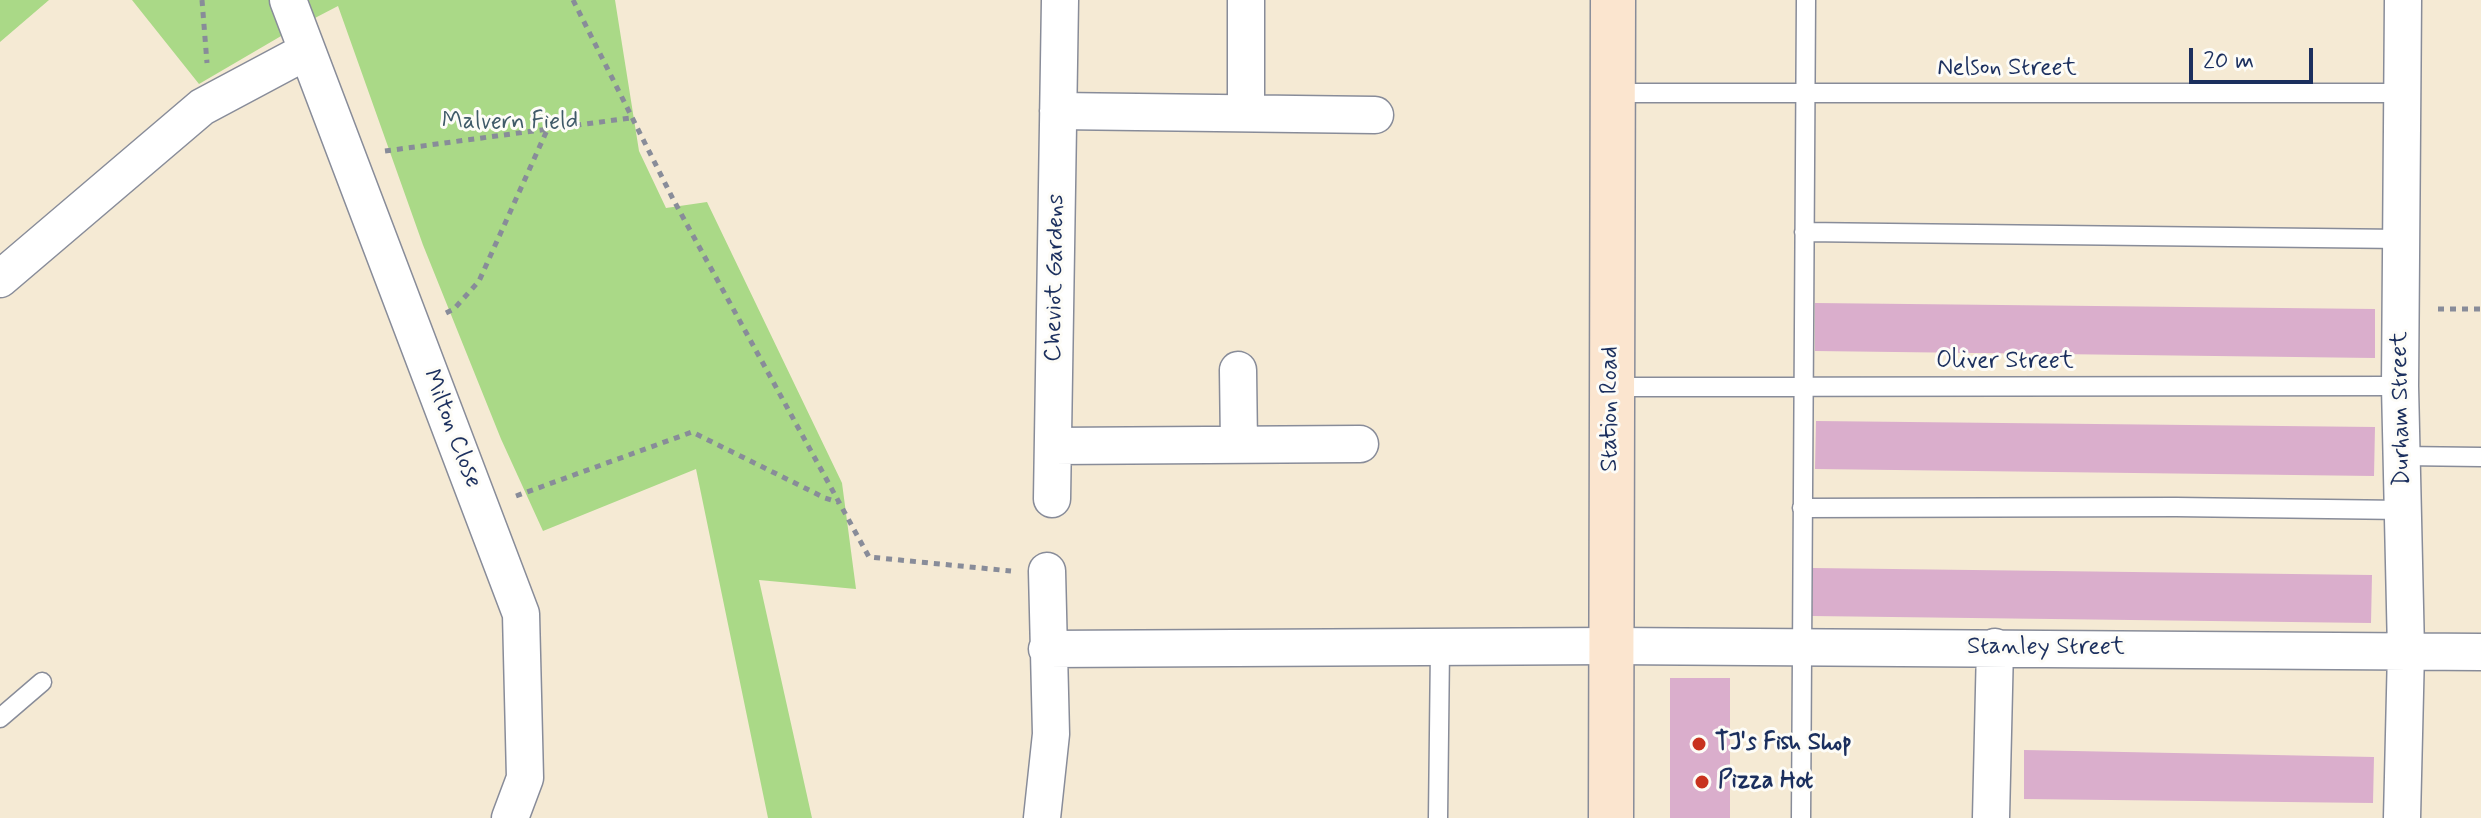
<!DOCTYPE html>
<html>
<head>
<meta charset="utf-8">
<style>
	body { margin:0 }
	#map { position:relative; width:2481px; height:818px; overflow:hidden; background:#f5ead4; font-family:Mynerve,sans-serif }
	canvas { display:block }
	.scale { position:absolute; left:2189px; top:48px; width:124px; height:36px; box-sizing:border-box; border:4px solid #1b2f5e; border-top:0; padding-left:10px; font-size:24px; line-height:28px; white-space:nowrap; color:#1b2f5e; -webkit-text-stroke:6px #fdfcf7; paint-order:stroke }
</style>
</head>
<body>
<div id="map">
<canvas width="2481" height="818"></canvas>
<div class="scale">20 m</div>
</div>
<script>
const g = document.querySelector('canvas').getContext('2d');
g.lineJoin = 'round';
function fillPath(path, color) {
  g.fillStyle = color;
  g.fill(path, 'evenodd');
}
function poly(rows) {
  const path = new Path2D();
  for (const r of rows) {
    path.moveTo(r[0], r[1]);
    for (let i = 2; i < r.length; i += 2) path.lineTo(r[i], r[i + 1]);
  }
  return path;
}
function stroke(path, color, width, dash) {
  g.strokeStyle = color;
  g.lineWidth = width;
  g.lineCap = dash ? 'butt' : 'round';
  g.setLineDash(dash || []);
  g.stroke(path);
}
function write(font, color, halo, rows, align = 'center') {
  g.font = font + ' Mynerve,sans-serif';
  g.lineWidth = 6;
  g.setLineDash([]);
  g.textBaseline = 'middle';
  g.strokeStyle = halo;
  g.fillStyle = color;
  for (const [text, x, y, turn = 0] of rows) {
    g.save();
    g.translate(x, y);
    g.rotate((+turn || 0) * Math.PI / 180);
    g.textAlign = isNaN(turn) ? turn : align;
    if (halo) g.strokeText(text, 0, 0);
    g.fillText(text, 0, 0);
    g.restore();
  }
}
fillPath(poly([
	[0,0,49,0,0,42],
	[132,0,615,0,639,151,666,208,707,202,842,483,856,589,759,580,812,818,768,818,696,469,543,531,501,439,423,245,338,6,288,32,199,84]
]), '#aad987');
fillPath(poly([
	[1815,303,2375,309,2375,358,1815,351],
	[1816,421,2375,427,2374,476,1815,469],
	[1813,568,2372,575,2371,623,1812,616],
	[1670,678,1730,678,1730,818,1670,818],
	[2024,750,2374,757,2373,803,2024,799]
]), '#daaecc');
const lane = poly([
	[1613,93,2402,93],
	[1804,232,2401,239],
	[1611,387,2400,386],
	[2402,456,2481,457],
	[1802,508,2176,507,2403,510],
	[0,718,42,682],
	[1438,818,1440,648],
	[1801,818,1806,0]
]);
const street = poly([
	[288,0,521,614,525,778,510,818],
	[1246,0,1246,113],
	[1058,111,1375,115],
	[0,279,202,107,307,51],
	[1238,370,1239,445],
	[1053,446,1360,444],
	[1052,499,1060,0],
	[1047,649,1611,646,2481,652],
	[1042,818,1051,734,1047,571],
	[1991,818,1995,647],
	[2402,818,2406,651,2400,386,2403,0]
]);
const secondary = poly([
	[1611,818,1613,0]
]);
stroke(lane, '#888c99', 21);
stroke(street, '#888c99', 39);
stroke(secondary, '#888c99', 47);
stroke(poly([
	[202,0,207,63],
	[573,0,673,199,869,557,1011,571],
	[385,151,630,118],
	[2438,309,2481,309],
	[446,313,454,309,479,281,548,128],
	[516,496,692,432,825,498,838,502]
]), '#888c99', 5, [6, 6]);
stroke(lane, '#fff', 18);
stroke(street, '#fff', 36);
stroke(secondary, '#fbe5cf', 44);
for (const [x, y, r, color] of [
	[1699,744,8,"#c8321e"],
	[1702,782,8,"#c8321e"]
]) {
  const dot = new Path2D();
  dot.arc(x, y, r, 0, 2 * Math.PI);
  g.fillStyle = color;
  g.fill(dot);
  stroke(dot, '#fdfcf7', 3);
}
write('24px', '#1b2f5e', '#fdfcf7', [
	["Nelson Street",2007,69],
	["Cheviot Gardens",1056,278,-89],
	["Oliver Street",2005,362],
	["Station Road",1611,409,-90],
	["Durham Street",2402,409,-91],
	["Milton Close",451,429,69],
	["Stanley Street",2046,648]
]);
write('24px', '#3f5a68', '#fdfcf7', [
	["Malvern Field",510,123]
]);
write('bold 24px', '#1b2f5e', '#fdfcf7', [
	["TJ's Fish Shop",1715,744],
	["Pizza Hot",1718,782]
], 'left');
</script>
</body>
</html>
